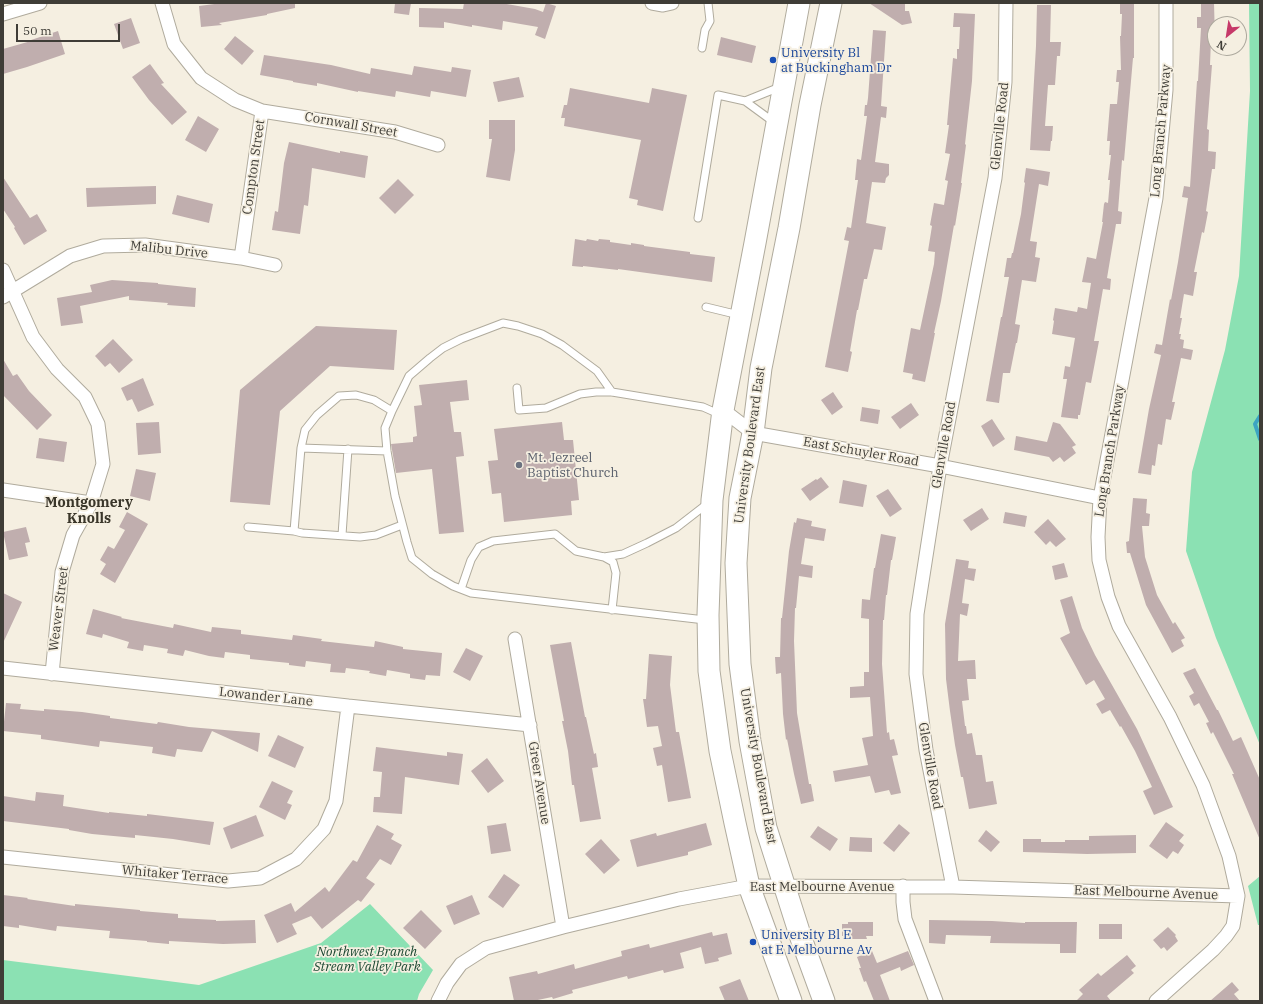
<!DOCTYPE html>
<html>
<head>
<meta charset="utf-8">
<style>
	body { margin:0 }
	#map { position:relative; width:1263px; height:1004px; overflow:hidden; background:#f5efe1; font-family:"IBM Plex Serif",serif }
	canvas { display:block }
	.frame { position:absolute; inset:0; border:4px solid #3f3d37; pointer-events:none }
	.north { position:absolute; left:1207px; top:16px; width:40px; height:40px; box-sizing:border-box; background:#f5efe1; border:1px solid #aca89d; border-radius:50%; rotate:210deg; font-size:11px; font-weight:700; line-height:16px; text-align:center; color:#3f3d37 }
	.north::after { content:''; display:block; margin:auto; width:14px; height:18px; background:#c63969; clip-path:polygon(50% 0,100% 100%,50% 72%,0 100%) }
	.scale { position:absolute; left:16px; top:24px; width:104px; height:18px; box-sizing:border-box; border:2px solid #3f3d37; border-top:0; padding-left:5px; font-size:12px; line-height:14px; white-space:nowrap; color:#3f3d37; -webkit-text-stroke:3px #f5efe1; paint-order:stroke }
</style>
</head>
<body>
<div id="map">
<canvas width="1263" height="1004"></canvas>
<div class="frame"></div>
<div class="north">N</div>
<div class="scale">50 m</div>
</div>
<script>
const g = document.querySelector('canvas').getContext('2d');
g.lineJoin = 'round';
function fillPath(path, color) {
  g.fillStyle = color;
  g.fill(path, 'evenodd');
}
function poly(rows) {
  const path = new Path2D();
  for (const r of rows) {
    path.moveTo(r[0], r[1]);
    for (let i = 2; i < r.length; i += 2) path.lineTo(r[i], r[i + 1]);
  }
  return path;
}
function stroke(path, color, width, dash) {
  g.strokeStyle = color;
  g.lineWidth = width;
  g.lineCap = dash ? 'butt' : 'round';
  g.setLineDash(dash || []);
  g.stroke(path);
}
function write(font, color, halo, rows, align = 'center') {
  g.font = font + ' "IBM Plex Serif",serif';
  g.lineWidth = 3.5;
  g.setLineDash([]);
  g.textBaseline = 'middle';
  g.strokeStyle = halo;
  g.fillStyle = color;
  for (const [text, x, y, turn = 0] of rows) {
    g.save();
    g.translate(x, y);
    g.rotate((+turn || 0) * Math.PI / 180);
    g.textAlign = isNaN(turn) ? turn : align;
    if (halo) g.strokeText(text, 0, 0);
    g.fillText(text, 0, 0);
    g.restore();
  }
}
fillPath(poly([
	[1249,3,1260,3,1260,745,1216,638,1186,551,1192,472,1225,350,1239,276,1250,91],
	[1260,876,1260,925,1258,925,1248,886],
	[370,904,433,970,419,994,417,1001,3,1001,3,960,199,985,321,943]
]), '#8be1b3');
stroke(poly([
	[1260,416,1255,424,1260,439]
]), '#3ea4c2', 4);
fillPath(poly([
	[222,3,295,3,295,8,267,14,267,15,219,23,222,25,201,27,199,6],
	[395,3,411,3,409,15,394,13],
	[464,3,501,3,535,9,543,12,546,3,556,6,545,39,535,35,538,27,503,21,502,30,472,25,472,27,444,22,444,28,419,27,419,8,463,9],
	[869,3,905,3,905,11,909,11,912,23,902,25],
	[1120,3,1134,3,1134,58,1133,58,1124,161,1122,160,1118,211,1122,212,1121,224,1116,224,1107,278,1111,279,1110,290,1103,289,1094,341,1099,341,1091,383,1086,382,1080,415,1078,415,1078,419,1061,417,1067,379,1063,379,1065,366,1070,367,1075,338,1052,334,1054,321,1053,320,1055,308,1077,312,1078,307,1087,309,1091,283,1082,282,1087,257,1096,259,1103,222,1102,222,1104,204,1105,202,1108,203,1110,180,1108,180,1111,155,1109,155,1110,141,1107,141,1110,104,1117,104,1119,82,1116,82,1117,70,1121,70,1120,36,1121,36,1122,14,1120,14],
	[1201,3,1214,3,1215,40,1211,40,1210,65,1212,65,1207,129,1209,130,1208,151,1216,152,1215,169,1212,169,1206,211,1208,212,1204,233,1202,232,1194,272,1197,272,1193,296,1184,294,1180,318,1182,318,1179,334,1181,334,1180,339,1184,340,1183,348,1193,350,1191,360,1181,358,1172,402,1175,402,1171,420,1166,419,1162,445,1158,444,1155,466,1152,465,1151,475,1138,473,1149,409,1161,355,1154,353,1156,344,1162,345,1170,299,1171,300,1178,262,1188,198,1182,197,1184,186,1190,187,1197,81,1198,81,1201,28,1197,28,1197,17,1201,17],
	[1037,5,1051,5,1050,42,1061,42,1060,56,1057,56,1055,85,1048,85,1045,126,1053,126,1052,141,1051,141,1050,151,1030,150,1036,46],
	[954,13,975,14,972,81,965,144,966,145,961,183,962,183,955,226,954,225,941,301,934,333,935,333,929,363,925,382,912,379,913,374,903,372,911,328,920,330,934,264,935,252,928,251,932,226,930,225,934,203,944,205,948,181,945,180,950,154,945,153,949,125,947,125,953,58,957,59,957,49,959,49,960,27,953,27],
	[131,18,140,43,123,49,114,24],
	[873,30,886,31,881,106,887,107,886,118,881,117,875,162,889,164,889,175,886,178,885,183,872,182,866,223,886,227,882,250,874,249,867,279,864,279,858,310,857,310,850,351,852,352,848,372,825,367,849,241,844,240,847,227,851,228,858,180,855,180,857,159,861,160,867,116,864,116,865,105,867,105,868,98],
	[58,31,65,54,27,67,3,74,3,49,31,41,31,40],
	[235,36,254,51,242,65,224,49],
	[721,37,756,46,752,63,717,55],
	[264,55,331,65,370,74,371,68,412,75,414,66,451,72,452,67,471,70,466,97,431,91,430,97,396,91,395,97,358,91,358,92,317,83,317,86,293,82,293,81,260,75],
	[150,64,164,83,161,84,187,112,172,125,149,100,132,77],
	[519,77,524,97,498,102,493,82],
	[570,88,649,103,652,88,687,95,663,211,637,205,638,200,629,198,641,140,564,126,565,118,561,118,564,105,567,105],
	[198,116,219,129,206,152,185,140],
	[489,120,515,120,515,150,510,181,486,177,492,139,489,139],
	[289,142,340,153,340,151,368,156,365,178,312,168,308,206,304,205,300,234,272,230,275,211,278,212,284,163],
	[1026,168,1050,172,1048,186,1039,184,1030,241,1037,242,1035,257,1040,258,1036,282,1022,280,1015,324,1020,325,1017,343,1016,343,1010,373,1003,373,999,403,986,401,1001,317,1002,317,1009,277,1004,277,1007,258,1011,258,1012,253,1013,253,1021,214,1025,183,1024,182],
	[3,177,30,218,37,214,47,231,24,245,14,228,15,227,3,209],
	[398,179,414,195,395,214,379,198],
	[156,186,156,204,87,207,86,188],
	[177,195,213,204,209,223,172,214],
	[575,239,586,241,587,239,598,241,599,239,610,240,610,242,631,245,631,243,644,245,644,246,690,252,690,254,715,257,712,282,618,269,618,270,583,266,583,267,572,266],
	[112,280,158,283,158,284,196,288,195,307,167,305,168,303,129,300,129,296,80,306,83,323,61,326,57,298,92,292,90,285],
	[316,326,397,330,394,370,330,366,280,411,270,505,230,502,240,390],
	[113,339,133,360,119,373,110,363,105,367,95,356],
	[3,359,13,376,17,374,29,391,52,415,37,430,3,395],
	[143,378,154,405,138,412,132,399,127,401,121,388],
	[467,380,469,400,450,402,454,432,461,432,464,456,456,457,464,532,439,534,432,469,396,473,391,444,413,442,413,437,417,436,414,406,422,405,419,385],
	[833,392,843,407,832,415,821,400],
	[911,403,919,415,900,429,891,417],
	[862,407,880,410,878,424,860,421],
	[992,419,1005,439,993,447,981,426],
	[159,422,161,453,138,455,136,423],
	[562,422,564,440,573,440,579,500,571,501,572,515,504,522,501,493,492,494,488,461,498,460,494,429],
	[1053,422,1060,424,1076,445,1072,447,1076,453,1064,462,1060,457,1053,462,1049,457,1014,450,1016,436,1047,442],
	[39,438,67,442,64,462,36,458],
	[136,469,156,473,150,501,130,496],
	[821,477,829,487,810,501,801,489,816,479,817,480],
	[843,480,867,485,863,507,839,503],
	[888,489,902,509,890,517,876,496],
	[1133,498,1147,499,1146,513,1150,514,1149,526,1142,526,1145,557,1157,595,1173,624,1175,622,1185,638,1181,640,1184,646,1172,653,1146,605,1130,553,1127,553,1126,542,1129,541],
	[982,508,989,519,971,531,963,520],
	[127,512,148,524,115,583,100,574,106,564,100,560,108,546,114,549,125,530,119,527],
	[1005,512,1027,516,1025,527,1003,523],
	[797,518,812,521,811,526,826,529,824,541,805,538,801,564,813,566,812,578,799,576,796,608,795,608,794,641,797,713,809,784,811,784,814,801,801,804,794,774,787,739,786,740,783,714,781,673,776,674,775,657,780,657,781,618,782,618,789,551,794,522,796,523],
	[1048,519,1066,539,1056,547,1050,541,1046,545,1034,532],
	[26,527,30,542,25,543,28,556,9,560,3,532],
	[881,534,896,537,892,560,891,560,887,595,886,595,884,620,883,620,882,664,887,733,889,732,890,740,894,739,898,755,892,756,901,793,891,795,889,790,875,793,870,776,835,782,833,771,868,765,862,738,873,736,870,697,850,698,850,687,864,686,864,672,869,672,869,619,861,618,862,599,870,600,874,568,875,568],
	[956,559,969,561,968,568,976,569,974,581,965,579,962,603,969,604,967,616,960,614,958,661,975,660,976,679,967,679,969,700,962,701,965,726,966,726,967,734,972,733,976,755,982,755,986,782,993,781,997,804,969,809,963,777,961,777,955,745,950,711,946,679,945,624],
	[1064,563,1068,577,1055,580,1052,566],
	[3,593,22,602,3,643],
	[1072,596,1082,628,1095,655,1137,729,1173,807,1154,815,1143,791,1152,787,1135,751,1121,726,1120,727,1110,710,1102,714,1096,704,1105,699,1094,680,1086,685,1060,638,1070,633,1060,600],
	[93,609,122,617,121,618,173,628,174,624,211,632,212,627,241,630,241,634,292,640,293,635,322,639,321,641,374,647,375,641,403,647,403,649,442,653,440,676,426,675,425,680,410,678,410,674,387,670,386,676,369,673,370,671,346,668,345,673,330,672,331,664,306,661,305,667,289,665,289,663,250,659,250,655,225,652,224,658,209,656,185,650,183,656,167,653,168,649,144,645,143,651,127,648,129,642,103,634,102,638,86,634],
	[571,642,585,717,586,717,594,754,596,753,598,767,592,768,601,819,580,822,574,785,572,785,568,751,562,721,564,721,550,645],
	[466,648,483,656,470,681,453,672],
	[649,654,672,656,670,685,676,732,679,732,691,798,668,802,662,765,657,766,653,748,662,746,658,726,647,727,643,699,646,699],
	[1195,668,1217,710,1218,710,1233,741,1241,737,1260,780,1260,840,1232,774,1234,774,1213,732,1211,734,1206,723,1209,722,1199,703,1194,706,1189,696,1194,693,1183,673],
	[6,703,21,704,20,709,44,711,44,709,82,712,110,716,110,718,157,724,158,722,189,727,260,733,258,752,212,731,202,752,177,749,175,757,152,753,153,747,100,741,99,747,41,739,41,735,3,731],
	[278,735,304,747,295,768,268,756],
	[376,747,447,756,447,752,463,754,459,785,405,777,402,814,373,812,374,797,380,797,382,772,373,771],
	[487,758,504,781,488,793,471,771],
	[272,781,293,791,287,803,292,805,285,820,259,807],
	[36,792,64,795,63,806,109,813,109,812,147,816,147,814,214,822,210,845,173,839,135,835,135,838,92,834,69,830,69,829,3,821,3,796,35,801],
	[256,815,264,836,231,849,223,828],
	[1166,822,1184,835,1179,841,1184,845,1178,854,1173,851,1167,859,1149,846],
	[506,823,511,851,491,854,487,826],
	[706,823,712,845,688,852,688,855,637,867,630,840,656,833,657,836],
	[899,824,910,833,894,852,883,843],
	[377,825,394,834,391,839,402,845,391,865,380,859,366,878,375,884,361,902,358,900,322,929,311,916,292,924,297,934,277,943,264,915,291,903,295,912,325,887,329,892,353,860,357,862],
	[818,826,838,839,830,851,810,837],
	[986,830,1000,842,991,852,978,841],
	[1136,835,1136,853,1087,854,1023,852,1023,839,1041,839,1041,842,1065,842,1065,840,1089,840,1089,836],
	[850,837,872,838,872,852,849,851],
	[601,839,620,860,604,874,585,854],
	[504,874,520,885,503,908,488,897],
	[3,895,28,898,27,899,75,906,75,904,140,910,140,911,178,914,178,918,216,920,216,921,255,920,256,943,223,944,169,941,169,944,147,942,147,941,109,938,110,931,57,926,56,931,19,925,19,928,3,926],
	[472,895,480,914,454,925,446,906],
	[421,910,442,931,425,949,403,928],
	[929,920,992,921,1025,923,1025,922,1077,922,1076,953,1060,953,1060,944,990,943,991,936,946,935,945,944,929,943],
	[848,922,873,922,873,936,866,936,867,939,846,939,846,936,842,936,842,924,848,924],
	[1099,924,1122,924,1122,939,1099,939],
	[1168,927,1176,935,1175,936,1178,941,1167,951,1164,947,1161,949,1153,940],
	[712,932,713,936,727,933,732,954,718,958,719,961,705,964,701,947,680,953,684,968,664,973,663,970,628,979,627,976,572,990,573,993,553,999,552,997,533,1001,514,1001,509,977,537,971,538,974,574,964,575,969,622,956,621,951,649,944,650,948],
	[872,951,877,963,908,951,914,965,901,971,900,967,880,975,890,1001,874,1001,866,981,864,982,859,968,861,968,857,957],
	[1127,955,1136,966,1131,970,1134,973,1107,996,1111,1001,1076,1001,1083,994,1079,990,1098,973,1101,976],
	[740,979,749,1001,725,1001,719,987],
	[1232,982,1239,990,1234,994,1240,1001,1210,1001]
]), '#c0aeae');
const lane = poly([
	[702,48,705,30,710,21,708,3],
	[745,101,780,87],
	[698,218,718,95,745,101,775,123],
	[706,307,739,315],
	[517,388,519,410,546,408,580,394,596,392,612,392,703,407,721,415],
	[612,392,597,371,562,345,542,334,518,326,503,323,461,339,443,348,430,358,409,376,392,411,385,428,387,451,395,496,407,542,412,558,432,574,453,586,471,593,705,620],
	[392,411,374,400,356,395,339,396,317,415,305,430,301,448,294,531,302,533,360,537,376,535,402,525],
	[301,448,387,451],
	[248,527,294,531],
	[342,535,348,449],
	[604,557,613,562,616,573,612,610],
	[461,589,471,560,479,547,493,541,555,534,576,551,604,557,623,554,647,543,676,528,707,504]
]);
const street = poly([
	[162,3,174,44,201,78,235,100,262,111,395,132,438,145],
	[652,3,663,5,672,3],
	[3,14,40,3],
	[241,258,262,111],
	[3,270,33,337,57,369,85,397,98,424,103,464,91,503,73,535,62,572,52,674],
	[3,297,70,256,103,246,145,245,241,258,275,265],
	[723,410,753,433,940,466,1100,498],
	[3,490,91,503],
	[515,639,563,927],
	[3,668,348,706,530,725],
	[3,857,228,881,260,878,296,859,324,829,336,801,348,706],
	[903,886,903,902,905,919,936,1001],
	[953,887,926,750,916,674,917,614,940,466,995,178,1005,82,1006,3],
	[438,1001,447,983,461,964,486,948,563,927,679,899,749,886,953,887,1238,896],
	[1156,1001,1213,950,1226,936,1233,926,1238,896,1229,856,1203,785,1170,717,1119,626,1108,597,1099,560,1098,537,1100,498,1156,198,1166,90,1166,3]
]);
const primary = poly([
	[791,1001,749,886,735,823,720,751,709,671,708,615,712,500,723,410,755,243,799,3],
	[824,1001,802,941,766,828,750,741,740,664,736,563,740,498,753,433,761,368,789,228,810,105,831,3]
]);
stroke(lane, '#b0ab9d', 9);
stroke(street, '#b0ab9d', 15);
stroke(primary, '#b0ab9d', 23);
stroke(lane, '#fff', 7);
stroke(street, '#fff', 13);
stroke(primary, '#fff', 21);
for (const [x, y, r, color] of [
	[773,60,4,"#1a4fb4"],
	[519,465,4,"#6b7280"],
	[753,942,4,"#1a4fb4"]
]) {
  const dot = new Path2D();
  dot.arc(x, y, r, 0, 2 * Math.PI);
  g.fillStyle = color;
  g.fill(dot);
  stroke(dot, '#f5efe1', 1.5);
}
write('13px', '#164399', '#f5efe1', [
	["University Bl",781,53],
	["at Buckingham Dr",781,68],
	["University Bl E",761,935],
	["at E Melbourne Av",761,950]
], 'left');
write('13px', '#3f3d37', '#f5efe1', [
	["Cornwall Street",351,125,10],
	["Glenville Road",1000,126,-84],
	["Long Branch Parkway",1161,131,-85],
	["Compton Street",254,167,-82],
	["Malibu Drive",169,250,6],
	["University Boulevard East",750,445,-82],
	["Glenville Road",944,445,-80],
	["Long Branch Parkway",1110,451,-81],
	["East Schuyler Road",861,452,10],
	["Weaver Street",59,609,-83],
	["Lowander Lane",266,697,6],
	["University Boulevard East",758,766,80],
	["Glenville Road",930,766,80],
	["Greer Avenue",539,783,81],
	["Whitaker Terrace",175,875,5],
	["East Melbourne Avenue",822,887],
	["East Melbourne Avenue",1146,893,2]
]);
write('13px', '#5b616d', '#f5efe1', [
	["Mt. Jezreel",527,458],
	["Baptist Church",527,473]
], 'left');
write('italic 13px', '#1a4731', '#f5efe1', [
	["Northwest Branch",367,952],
	["Stream Valley Park",367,967]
]);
write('bold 14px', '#3a362a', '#f5efe1', [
	["Montgomery",89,503],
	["Knolls",89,519]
]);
</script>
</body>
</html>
